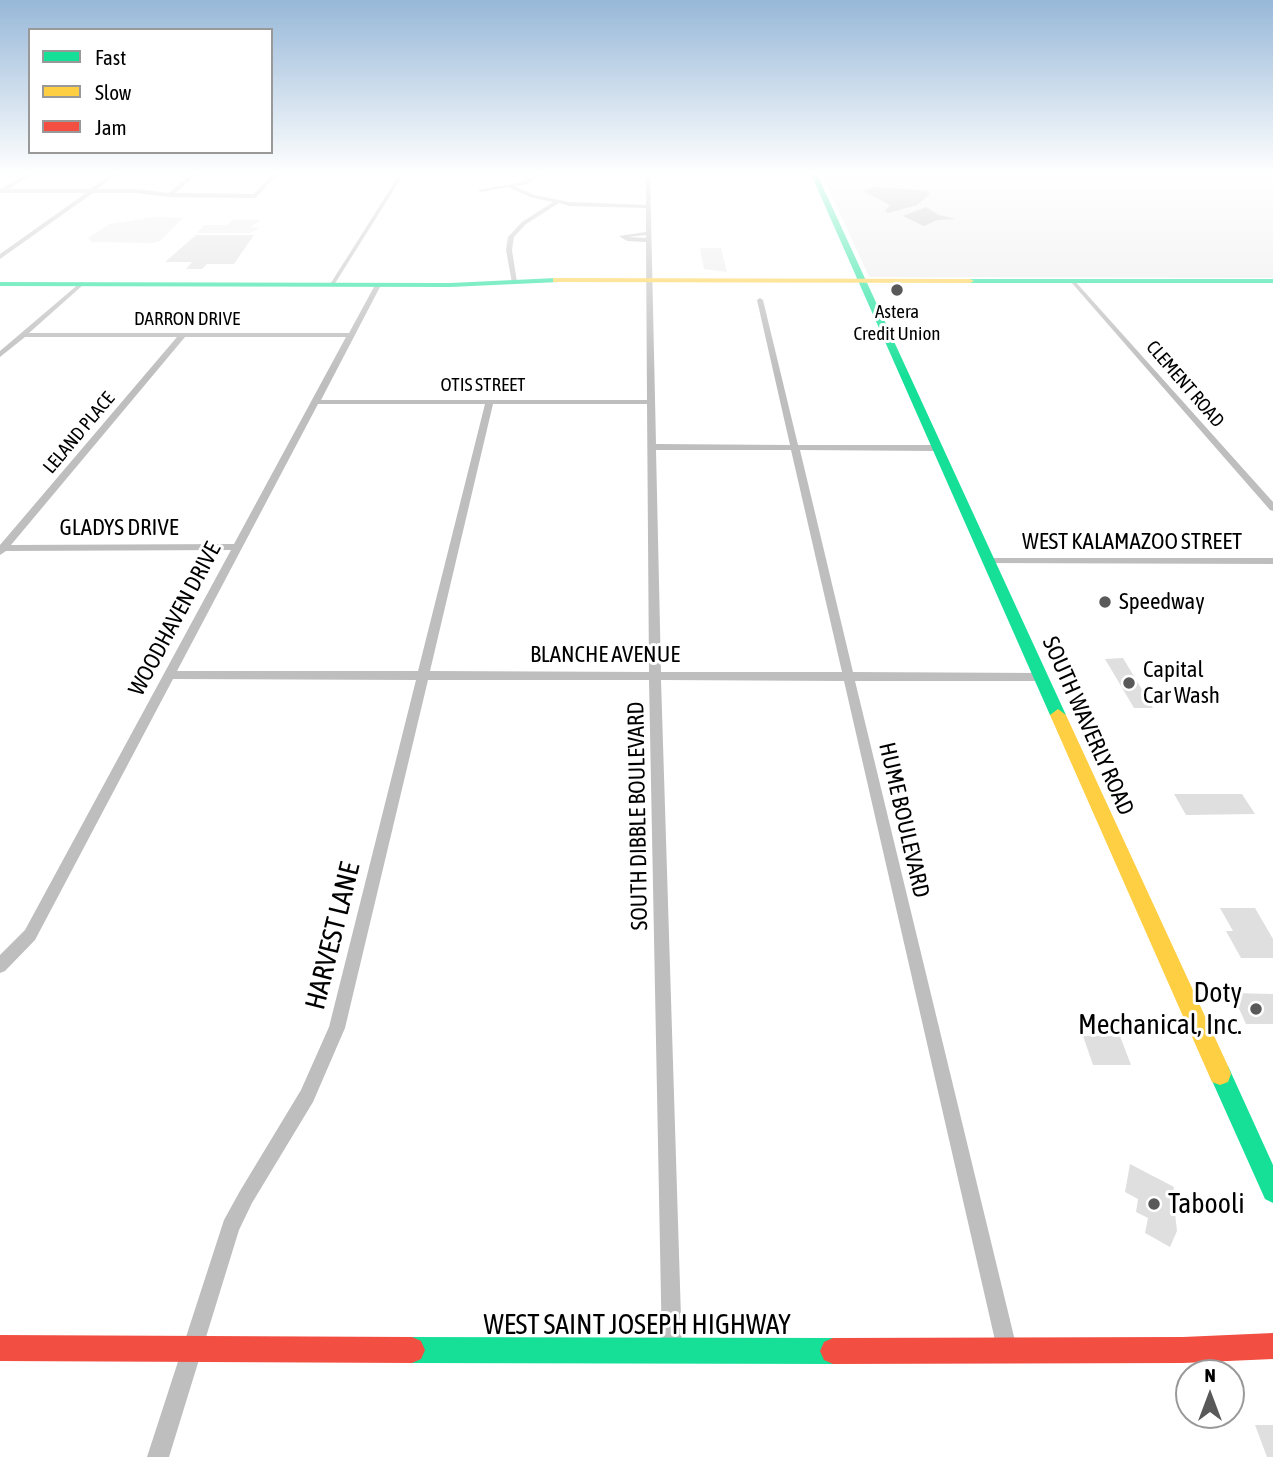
<!DOCTYPE html>
<html>
<head>
<meta charset="utf-8">
<style>
	body { margin:0 }
	#map { position:relative; width:1273px; height:1457px; overflow:hidden; background:#fff; font-family:"Asap Condensed",sans-serif }
	canvas { display:block }
	.legend { position:absolute; left:28px; top:28px; width:245px; height:126px; box-sizing:border-box; background:#fff; border:2px solid #999; margin:0; padding:9px 12px; list-style:none; font-size:21px; color:#000 }
	.legend li { display:flex; align-items:center; gap:14px; height:35px }
	.legend b { width:35px; border:2px solid #999 }
	.north { position:absolute; left:1175px; top:1359px; width:70px; height:70px; box-sizing:border-box; background:#fff; border:2px solid #999; border-radius:50%; rotate:0deg; font-size:19px; font-weight:700; line-height:28px; text-align:center; color:#000 }
	.north::after { content:''; display:block; margin:auto; width:24px; height:32px; background:#595959; clip-path:polygon(50% 0,100% 100%,50% 72%,0 100%) }
</style>
</head>
<body>
<div id="map">
<canvas width="1273" height="1457"></canvas>
<ul class="legend">
<li><b style="height:9px;background:#16e098"></b>Fast</li>
<li><b style="height:9px;background:#ffcf43"></b>Slow</li>
<li><b style="height:9px;background:#f24e42"></b>Jam</li>
</ul>
<div class="north">N</div>
</div>
<script>
const g = document.querySelector('canvas').getContext('2d');
g.lineJoin = 'round';
function fillPath(path, color) {
  g.fillStyle = color;
  g.fill(path, 'evenodd');
}
function poly(rows) {
  const path = new Path2D();
  for (const r of rows) {
    path.moveTo(r[0], r[1]);
    for (let i = 2; i < r.length; i += 2) path.lineTo(r[i], r[i + 1]);
  }
  return path;
}
function stroke(path, color, width, dash) {
  g.strokeStyle = color;
  g.lineWidth = width;
  g.lineCap = dash ? 'butt' : 'round';
  g.setLineDash(dash || []);
  g.stroke(path);
}
function write(font, color, halo, rows, align = 'center') {
  g.font = font + ' "Asap Condensed",sans-serif';
  g.lineWidth = 6;
  g.setLineDash([]);
  g.textBaseline = 'middle';
  g.strokeStyle = halo;
  g.fillStyle = color;
  for (const [text, x, y, turn = 0] of rows) {
    g.save();
    g.translate(x, y);
    g.rotate((+turn || 0) * Math.PI / 180);
    g.textAlign = isNaN(turn) ? turn : align;
    if (halo) g.strokeText(text, 0, 0);
    g.fillText(text, 0, 0);
    g.restore();
  }
}
fillPath(poly([
	[821,172,1273,172,1273,278,869,277],
	[154,217,183,218,160,241,153,243,92,242,88,238,110,224],
	[232,220,261,220,250,227,260,228,250,233,197,233,204,225,227,225],
	[700,248,721,248,727,272,704,269]
]), '#ececec');
fillPath(poly([
	[874,187,929,191,930,194,917,205,888,213,885,211,890,205,863,191],
	[926,207,939,215,956,219,937,220,924,226,903,216]
]), '#bfbfbf');
fillPath(poly([
	[196,235,254,235,234,264,207,264,202,269,186,269,192,262,165,262],
	[1123,658,1153,708,1134,708,1105,659],
	[1174,794,1242,794,1255,814,1186,815],
	[1220,908,1255,908,1273,939,1273,958,1241,958,1226,931,1233,931],
	[1232,993,1273,994,1273,1024,1246,1024],
	[1083,1036,1120,1036,1131,1065,1093,1065],
	[1130,1164,1174,1187,1170,1210,1175,1213,1177,1231,1170,1247,1145,1233,1148,1218,1136,1212,1138,1199,1125,1192],
	[1255,1425,1273,1425,1273,1457,1267,1457]
]), '#dfdfdf');
fillPath(poly([
	[31,172,36,172,9,189,90,189,115,172,120,172,97,189,136,189,169,193,195,172,200,172,175,193,254,194,275,172,280,172,255,198,170,197,136,193,93,193,0,259,0,254,86,193,0,193,0,189,31,172],
	[401,172,405,172,334,285,329,286,401,172],
	[540,172,545,172,527,184,515,186,534,195,569,202,646,205,646,172,650,172,656,444,790,445,757,300,760,298,763,300,798,445,936,445,940,448,936,451,800,450,853,672,1040,673,1046,677,1040,681,855,681,1017,1349,1014,1356,1007,1359,1000,1356,997,1349,844,681,661,680,682,1350,679,1357,672,1360,665,1357,662,1350,649,680,428,680,345,1028,313,1102,252,1203,239,1230,169,1457,147,1457,224,1220,240,1191,301,1090,329,1027,416,680,173,679,35,940,5,971,0,973,0,955,25,930,231,550,6,551,0,555,0,545,177,337,25,337,0,357,0,351,81,282,83,283,83,285,29,333,349,333,375,285,378,283,381,285,321,400,647,400,646,242,627,241,619,236,646,232,646,208,569,206,559,203,526,224,514,237,512,250,517,282,512,283,506,250,508,237,522,222,553,202,530,197,508,187,481,192,478,190,524,182,540,172],
	[646,235,646,238,628,237,646,235],
	[185,337,346,337,234,544,11,545,185,337],
	[318,404,485,404,418,671,177,671,318,404],
	[493,404,647,404,649,672,430,671,493,404],
	[656,450,791,450,842,672,661,672,656,450],
	[1073,279,1273,502,1273,511,1270,510,1071,282,1070,281,1073,279],
	[990,558,1273,558,1273,564,986,563,986,559,990,558]
]), '#bebebe');
fillPath(poly([
	[810,172,816,172,1066,715,1063,719,1058,721,1050,715,810,172],
	[556,278,559,278,559,282,450,287,0,286,0,282,450,283,556,278],
	[967,279,1273,279,1273,283,967,283,967,279],
	[1220,1063,1228,1066,1273,1165,1273,1203,1265,1199,1209,1074,1212,1066,1220,1063],
	[412,1337,833,1338,842,1342,846,1351,842,1360,833,1364,412,1363,403,1359,399,1350,403,1341,412,1337]
]), '#16e098');
fillPath(poly([
	[556,278,970,279,974,281,970,283,553,282,553,278,556,278],
	[1058,709,1066,715,1228,1066,1231,1074,1228,1082,1220,1085,1212,1082,1050,715,1058,709]
]), '#ffcf43');
fillPath(poly([
	[1273,1333,1273,1359,1183,1363,833,1364,824,1360,820,1351,824,1342,833,1338,1183,1337,1273,1333],
	[0,1335,412,1337,421,1341,425,1350,421,1359,412,1363,0,1361,0,1335]
]), '#f24e42');
const sky = g.createLinearGradient(0, 0, 0, 376);
sky.addColorStop(0, '#97b8d8');
sky.addColorStop(0.46, '#fff');
sky.addColorStop(1, '#ffffff00');
g.fillStyle = sky;
g.fillRect(0, 0, 1273, 376);
for (const [x, y, r, color] of [
	[897,290,7,"#595959"],
	[1105,602,7,"#595959"],
	[1129,683,7,"#595959"],
	[1256,1009,7,"#595959"],
	[1154,1204,7,"#595959"]
]) {
  const dot = new Path2D();
  dot.arc(x, y, r, 0, 2 * Math.PI);
  g.fillStyle = color;
  g.fill(dot);
  stroke(dot, '#fff', 2.5);
}
write('19px', '#000', '#fff', [
	["Astera",897,312],
	["Credit Union",897,334]
]);
write('19px', '#000', '#fff', [
	["DARRON DRIVE",187,319],
	["CLEMENT ROAD",1185,384,49],
	["OTIS STREET",483,385],
	["LELAND PLACE",79,433,-50]
]);
write('23px', '#000', '#fff', [
	["GLADYS DRIVE",119,528],
	["WEST KALAMAZOO STREET",1132,542],
	["WOODHAVEN DRIVE",175,619,-62],
	["BLANCHE AVENUE",605,655],
	["SOUTH WAVERLY ROAD",1088,726,66],
	["SOUTH DIBBLE BOULEVARD",638,816,-91],
	["HUME BOULEVARD",904,820,77]
]);
write('23px', '#000', '#fff', [
	["Speedway",1119,602],
	["Capital",1143,670],
	["Car Wash",1143,696]
], 'left');
write('28px', '#000', '#fff', [
	["HARVEST LANE",333,936,-76],
	["WEST SAINT JOSEPH HIGHWAY",637,1325]
]);
write('28px', '#000', '#fff', [
	["Doty",1242,993],
	["Mechanical, Inc.",1242,1025],
	["Tabooli",1168,1204,"left"]
], 'right');
</script>
</body>
</html>
